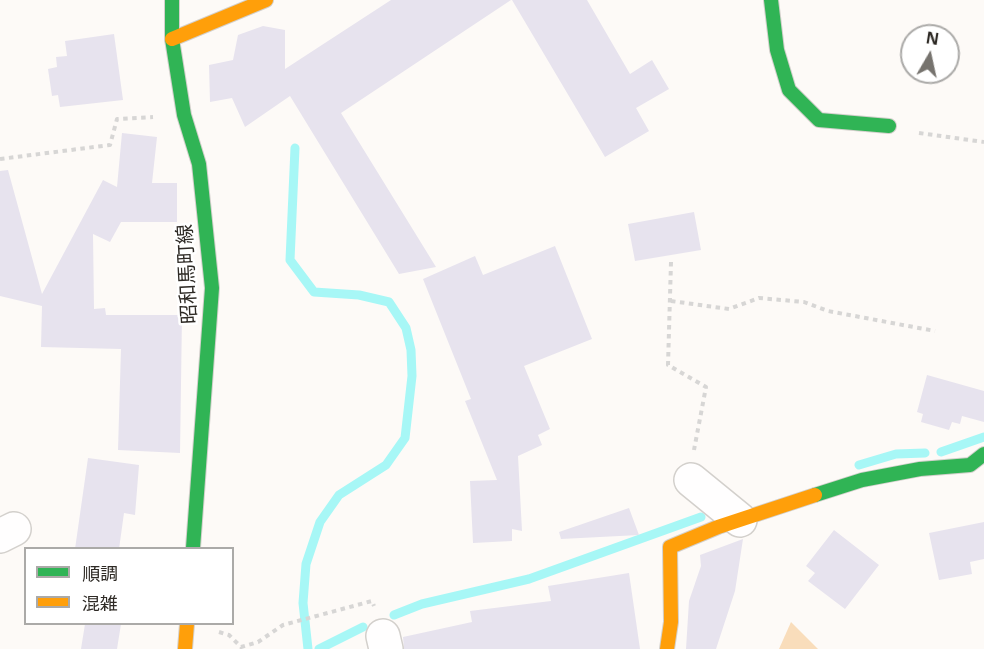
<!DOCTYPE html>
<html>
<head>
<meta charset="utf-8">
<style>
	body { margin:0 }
	#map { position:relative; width:984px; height:649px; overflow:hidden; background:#fdfaf7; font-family:"Open Sans","Noto Sans JP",sans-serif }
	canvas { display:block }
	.legend { position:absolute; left:24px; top:547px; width:210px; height:78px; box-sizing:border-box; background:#fff; border:2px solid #abaaa8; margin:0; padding:8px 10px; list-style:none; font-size:18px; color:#2e2a25 }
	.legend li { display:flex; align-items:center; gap:12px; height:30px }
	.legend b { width:30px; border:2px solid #abaaa8 }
	.north { position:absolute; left:900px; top:24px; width:60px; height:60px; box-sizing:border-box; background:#fff; border:2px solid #abaaa8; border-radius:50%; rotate:9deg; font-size:16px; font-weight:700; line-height:24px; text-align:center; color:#2e2a25 }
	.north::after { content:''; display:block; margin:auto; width:21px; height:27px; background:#76736e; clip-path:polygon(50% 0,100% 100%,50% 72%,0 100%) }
</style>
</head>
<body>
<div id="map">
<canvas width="984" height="649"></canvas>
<ul class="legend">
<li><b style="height:8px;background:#30b455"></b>順調</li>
<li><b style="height:8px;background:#ff9f0a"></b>混雑</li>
</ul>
<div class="north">N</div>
</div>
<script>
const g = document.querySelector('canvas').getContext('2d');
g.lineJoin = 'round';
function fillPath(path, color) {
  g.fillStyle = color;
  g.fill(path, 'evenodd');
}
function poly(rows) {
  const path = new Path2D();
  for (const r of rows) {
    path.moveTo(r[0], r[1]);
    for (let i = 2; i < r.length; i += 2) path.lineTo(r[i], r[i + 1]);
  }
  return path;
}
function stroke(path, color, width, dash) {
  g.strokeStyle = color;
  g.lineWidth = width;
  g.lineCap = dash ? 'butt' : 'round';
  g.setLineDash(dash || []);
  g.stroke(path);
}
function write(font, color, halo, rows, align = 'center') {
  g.font = font + ' "Open Sans","Noto Sans JP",sans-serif';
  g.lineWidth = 5;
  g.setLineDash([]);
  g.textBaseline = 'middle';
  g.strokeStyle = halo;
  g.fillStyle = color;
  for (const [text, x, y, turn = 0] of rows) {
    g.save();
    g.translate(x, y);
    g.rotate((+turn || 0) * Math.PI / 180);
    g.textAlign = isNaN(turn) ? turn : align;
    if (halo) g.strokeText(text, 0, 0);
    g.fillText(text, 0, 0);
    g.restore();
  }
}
fillPath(poly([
	[791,622,818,649,779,649]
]), '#f9ddbb');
stroke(poly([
	[295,148,290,260,314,292,359,295,389,302,406,328,411,350,412,376,405,438,386,465,339,495,320,522,306,564,303,603,308,649],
	[941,452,984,437],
	[859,465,896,454,925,453],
	[394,615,422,604,529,579,701,517],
	[319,649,363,627]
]), '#a7f7f6', 9);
fillPath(poly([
	[391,0,511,0,341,113,436,267,399,274,290,96,245,127,232,98,210,102,209,65,233,60,238,35,263,26,285,30,285,69],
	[512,0,587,0,630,74,652,60,669,89,636,108,649,131,605,157],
	[114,34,123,100,60,107,58,95,52,96,48,69,57,67,56,57,67,56,65,41],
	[122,133,157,137,152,183,177,183,177,222,121,222,110,242,93,234,94,309,105,308,106,315,182,315,180,453,118,450,121,349,41,347,42,306,0,296,0,171,8,170,42,294,103,180,117,187],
	[694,212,701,250,635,261,628,224],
	[555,246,592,339,524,366,550,429,538,435,542,445,518,456,522,531,512,529,512,541,473,543,470,481,497,480,465,401,471,399,423,279,475,256,483,275],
	[927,375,984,391,984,422,962,416,960,424,952,422,949,430,921,422,923,414,917,412],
	[88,458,139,465,135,515,124,513,119,549,75,549],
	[629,508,639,535,561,539,559,532],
	[984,522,984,559,970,562,972,574,939,580,929,533],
	[834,530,879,565,845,609,808,581,815,573,806,566],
	[743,539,735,591,716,649,686,649,689,601,701,566,700,555],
	[629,573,640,649,404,649,403,637,472,622,470,611,551,601,548,586],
	[85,624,121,624,117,649,81,649]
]), '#e7e3ee');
const street = poly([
	[691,480,740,520],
	[0,536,14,529],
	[383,636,386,649]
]);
const fast = poly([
	[172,0,172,39,184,115,199,164,212,288,193,548],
	[771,0,777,50,789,90,819,120,889,126],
	[815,495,862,480,920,469,970,465,984,454]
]);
const slow = poly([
	[172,39,266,0],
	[185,649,187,624],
	[667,649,671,622,670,547,718,527,815,495]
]);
stroke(street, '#d3d0cc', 36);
stroke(fast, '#d3d0cc', 16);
stroke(slow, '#d3d0cc', 16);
stroke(poly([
	[919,133,984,142],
	[0,159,110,145,117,119,153,117],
	[671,262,668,365,706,387,694,450],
	[671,301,729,309,759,298,804,302,828,311,935,331],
	[219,632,229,635,241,647,258,642,283,625,372,601,374,606]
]), '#d7d6d5', 4, [4.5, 4.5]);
stroke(street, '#fffefe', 33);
stroke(fast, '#30b455', 14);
stroke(slow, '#ff9f0a', 14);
write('20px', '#2e2a25', '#fff', [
	["昭和馬町線",188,274,-93]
]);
</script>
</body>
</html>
